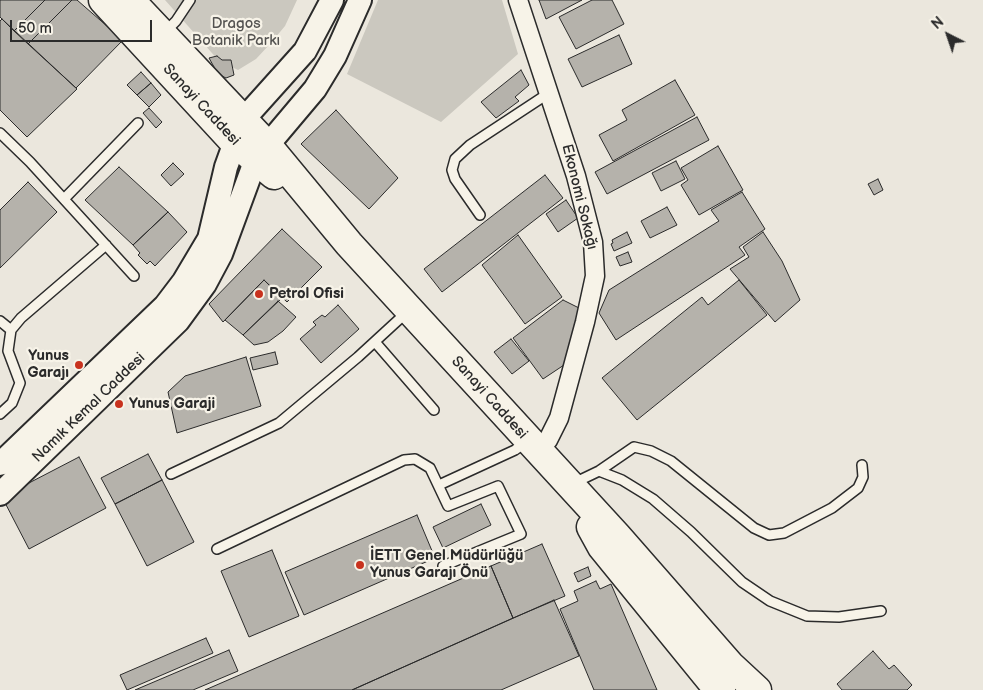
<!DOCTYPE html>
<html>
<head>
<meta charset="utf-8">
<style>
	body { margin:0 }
	#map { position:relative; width:983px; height:690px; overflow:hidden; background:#ebe7dd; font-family:"Balsamiq Sans",sans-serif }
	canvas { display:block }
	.north { position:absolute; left:923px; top:10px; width:50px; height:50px; -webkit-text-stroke:4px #f7f3e8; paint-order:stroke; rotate:319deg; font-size:14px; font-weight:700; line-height:20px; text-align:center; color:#2b2b2b }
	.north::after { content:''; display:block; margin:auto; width:18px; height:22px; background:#2b2b2b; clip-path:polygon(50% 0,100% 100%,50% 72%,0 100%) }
	.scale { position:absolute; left:10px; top:20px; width:142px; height:22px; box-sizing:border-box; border:2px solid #2b2b2b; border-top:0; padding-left:6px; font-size:15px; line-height:18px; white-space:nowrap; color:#2b2b2b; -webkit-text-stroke:4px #f7f3e8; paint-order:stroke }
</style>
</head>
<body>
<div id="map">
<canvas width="983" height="690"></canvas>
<div class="north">N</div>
<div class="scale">50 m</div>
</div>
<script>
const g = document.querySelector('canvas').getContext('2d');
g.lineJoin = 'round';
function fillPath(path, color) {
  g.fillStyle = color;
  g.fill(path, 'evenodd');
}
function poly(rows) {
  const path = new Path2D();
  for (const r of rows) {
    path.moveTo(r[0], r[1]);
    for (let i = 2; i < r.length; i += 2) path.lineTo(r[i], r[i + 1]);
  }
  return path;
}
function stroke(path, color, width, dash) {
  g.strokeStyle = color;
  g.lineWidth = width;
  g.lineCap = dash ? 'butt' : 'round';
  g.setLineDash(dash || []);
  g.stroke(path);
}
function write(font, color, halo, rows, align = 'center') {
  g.font = font + ' "Balsamiq Sans",sans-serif';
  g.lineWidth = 4.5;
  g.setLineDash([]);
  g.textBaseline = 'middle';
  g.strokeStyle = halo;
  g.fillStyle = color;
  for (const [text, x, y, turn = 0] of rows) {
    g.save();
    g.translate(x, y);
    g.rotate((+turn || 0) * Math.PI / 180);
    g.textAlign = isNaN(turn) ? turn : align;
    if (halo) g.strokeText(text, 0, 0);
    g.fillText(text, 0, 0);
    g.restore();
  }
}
fillPath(poly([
	[165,0,297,0,285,26,270,44,256,59,238,70,219,61],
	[378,0,502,0,518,54,441,122,347,74]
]), '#cbc8bf');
const building = poly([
	[0,0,45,0,14,31,0,17,0,0],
	[45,0,72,0,28,44,14,31,45,0],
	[72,0,77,0,123,40,76,88,28,44,72,0],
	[539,0,582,0,546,19,539,0],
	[592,0,612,0,624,24,576,49,559,17,592,0],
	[2,19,77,89,27,137,0,110,0,21,2,19],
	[619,35,632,64,582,87,568,59,619,35],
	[217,56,222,60,231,60,234,75,226,78,218,74,209,58,217,56],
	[521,70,529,85,515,97,519,101,496,118,481,102,521,70],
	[141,72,151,83,137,95,127,85,141,72],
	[675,80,695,115,613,161,599,135,627,120,622,110,675,80],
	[151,83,161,95,149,107,137,95,151,83],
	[149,108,162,122,156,128,143,113,149,108],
	[336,110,398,178,369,209,301,144,336,110],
	[697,117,709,140,607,194,595,172,697,117],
	[718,146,743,190,699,215,681,185,688,180,681,168,718,146],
	[676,161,685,179,661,191,652,173,676,161],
	[173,163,184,174,171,186,161,175,173,163],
	[119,167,168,212,133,245,85,200,119,167],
	[545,175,563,198,442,292,424,269,545,175],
	[878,179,883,190,874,195,868,184,878,179],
	[28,182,57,212,0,268,0,210,28,182],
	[742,192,765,229,739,247,745,255,616,340,599,313,609,290,719,221,711,210,742,192],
	[566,200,578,218,558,232,546,214,566,200],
	[667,207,677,225,650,238,641,221,667,207],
	[168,212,187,232,155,266,150,261,147,264,138,255,140,253,133,245,168,212],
	[282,229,322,267,287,302,264,280,223,322,209,304,282,229],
	[627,232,632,243,614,251,611,244,613,243,612,240,627,232],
	[763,232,782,261,800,300,775,322,730,269,749,257,743,247,763,232],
	[518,235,562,297,525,324,482,265,518,235],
	[628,252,632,262,620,266,616,257,628,252],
	[264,280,282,298,243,335,225,320,264,280],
	[739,280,767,315,637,420,602,378,702,297,708,305,739,280],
	[563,300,581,309,567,363,543,379,513,338,563,300],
	[278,301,296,317,283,331,268,342,254,345,243,335,278,301],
	[338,305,359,329,321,363,300,339,316,325,313,322,322,315,325,317,338,305],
	[511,339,529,361,512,374,494,352,511,339],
	[275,352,278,364,253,370,250,358,275,352],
	[246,357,261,406,177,433,168,392,185,376,246,357],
	[148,454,162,480,115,504,101,478,148,454],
	[79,457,106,508,29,549,2,497,79,457],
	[162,480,194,542,147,566,115,504,162,480],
	[481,504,491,525,443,548,433,527,481,504],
	[417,515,435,558,304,615,285,572,417,515],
	[542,544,565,596,513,618,491,566,542,544],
	[272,550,299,616,249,637,221,571,272,550],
	[491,566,513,618,352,690,205,690,491,566],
	[588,567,591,576,578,582,574,573,588,567],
	[596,581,600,589,611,584,657,690,594,690,560,609,578,601,574,591,596,581],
	[554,600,579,656,501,690,352,690,554,600],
	[206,638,213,653,127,690,120,675,206,638],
	[229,650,238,671,193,690,135,690,229,650],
	[873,651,889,669,894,665,912,685,907,690,842,690,837,684,873,651]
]);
fillPath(building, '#b5b2ab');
stroke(building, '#2b2b2b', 1);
const service = poly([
	[165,32,176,21,190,0],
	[0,133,30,162,134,276],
	[64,199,138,123],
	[480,215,455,179,452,170,455,159,470,145,549,93],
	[0,321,11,330],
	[375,342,434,410],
	[0,414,12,403,20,383,8,351,11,330,21,318,106,245],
	[599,471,622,480,653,499,691,532,742,582,770,601,807,616,839,617,881,611],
	[171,474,279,423,358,357,407,312],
	[574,483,599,471,634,447,651,451,671,461,754,528,769,535,784,533,832,508,858,488,863,477,862,465],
	[439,485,515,450,526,442],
	[217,549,404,460,415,459,430,468,448,506,498,486,521,534,443,566]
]);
const minor = poly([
	[518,0,576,176,593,242,595,276,585,322,559,418,548,440,538,451]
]);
const tertiary = poly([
	[0,464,165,306,184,281,209,239,226,167,243,120,305,51,332,0],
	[0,494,178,321,205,284,221,254,256,159,315,89,335,56,360,0]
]);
const primary = poly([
	[103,0,234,142,274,175],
	[130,0,267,145,349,244,617,536,730,665,757,690],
	[591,527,602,547,712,682,721,690]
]);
stroke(service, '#2b2b2b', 12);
stroke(minor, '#2b2b2b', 21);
stroke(tertiary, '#2b2b2b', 26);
stroke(primary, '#2b2b2b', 31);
stroke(service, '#f7f3e8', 9);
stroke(minor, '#f7f3e8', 18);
stroke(tertiary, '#f7f3e8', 22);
stroke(primary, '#f7f3e8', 28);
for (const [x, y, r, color] of [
	[259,294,5,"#c8321e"],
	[79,365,5,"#c8321e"],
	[119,404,5,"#c8321e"],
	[360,565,5,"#c8321e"]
]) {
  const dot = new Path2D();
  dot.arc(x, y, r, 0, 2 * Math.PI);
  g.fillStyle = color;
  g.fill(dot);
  stroke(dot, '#f7f3e8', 2);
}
write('15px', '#535250', '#f7f3e8', [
	["Dragos",236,24],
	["Botanik Parkı",236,41]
]);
write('15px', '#2b2b2b', '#f7f3e8', [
	["Sanayi Caddesi",201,105,47],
	["Ekonomi Sokağı",579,197,76],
	["Sanayi Caddesi",489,398,48],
	["Namık Kemal Caddesi",89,408,-44]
]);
write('bold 15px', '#2b2b2b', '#f7f3e8', [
	["Petrol Ofisi",269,294],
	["Yunus",69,356,"right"],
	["Garajı",69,373,"right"],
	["Yunus Garaji",129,404],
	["İETT Genel Müdürlüğü",370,556],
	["Yunus Garajı Önü",370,573]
], 'left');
</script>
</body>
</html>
